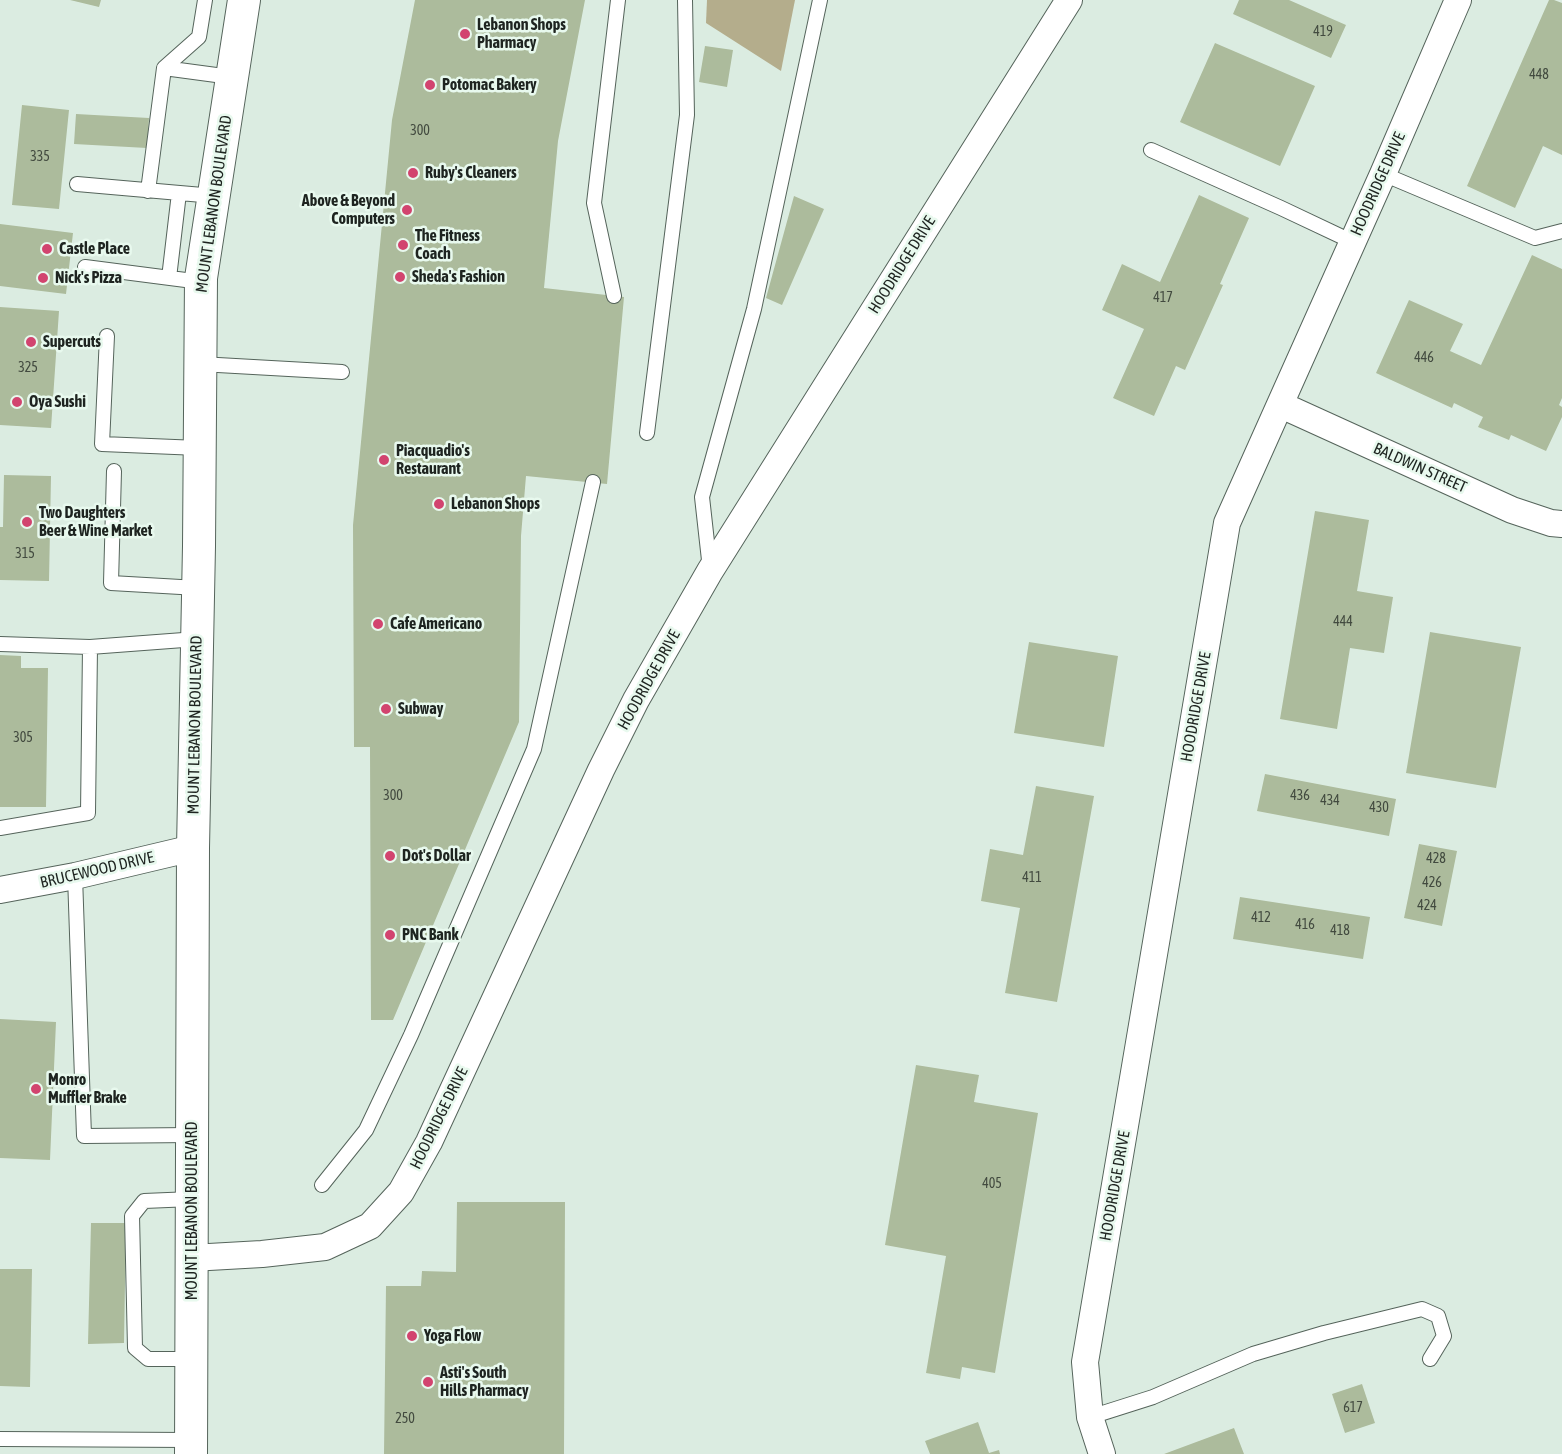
<!DOCTYPE html>
<html>
<head>
<meta charset="utf-8">
<style>
	body { margin:0 }
	canvas { display:block; background:#dbece1 }
</style>
</head>
<body>
<canvas width="1562" height="1454"></canvas>
<script>
const g = document.querySelector('canvas').getContext('2d');
g.lineJoin = 'round';
function fillPath(path, color) {
  g.fillStyle = color;
  g.fill(path, 'evenodd');
}
function poly(rows) {
  const path = new Path2D();
  for (const r of rows) {
    path.moveTo(r[0], r[1]);
    for (let i = 2; i < r.length; i += 2) path.lineTo(r[i], r[i + 1]);
  }
  return path;
}
function stroke(path, color, width, dash) {
  g.strokeStyle = color;
  g.lineWidth = width;
  g.lineCap = dash ? 'butt' : 'round';
  g.setLineDash(dash || []);
  g.stroke(path);
}
function write(font, color, halo, rows, align = 'center') {
  g.font = font + ' "Asap Condensed",sans-serif';
  g.lineWidth = 5;
  g.setLineDash([]);
  g.textBaseline = 'middle';
  g.strokeStyle = halo;
  g.fillStyle = color;
  for (const [text, x, y, turn = 0] of rows) {
    g.save();
    g.translate(x, y);
    g.rotate((+turn || 0) * Math.PI / 180);
    g.textAlign = isNaN(turn) ? turn : align;
    if (halo) g.strokeText(text, 0, 0);
    g.fillText(text, 0, 0);
    g.restore();
  }
}
fillPath(poly([
	[707,0,795,0,781,71,706,23]
]), '#b4ad8c');
fillPath(poly([
	[70,0,101,0,99,7],
	[415,0,585,0,558,141,544,288,624,297,607,484,526,476,521,536,519,722,393,1020,371,1020,370,747,354,747,353,525,392,120],
	[1239,0,1289,0,1346,25,1331,58,1233,14],
	[1549,0,1554,0,1562,3,1562,155,1543,146,1515,208,1467,186],
	[1215,43,1315,86,1280,166,1180,122],
	[705,46,733,50,727,87,699,82],
	[22,105,69,110,59,209,12,205],
	[76,114,149,118,147,148,74,144],
	[1199,195,1249,218,1220,284,1223,285,1185,370,1176,366,1154,416,1113,398,1144,329,1102,310,1122,264,1160,282],
	[794,196,824,209,782,305,766,298],
	[0,224,73,233,66,294,0,286],
	[1532,255,1562,269,1562,398,1559,405,1562,407,1562,417,1546,451,1511,435,1509,440,1478,427,1483,417,1454,403,1452,408,1376,373,1409,300,1463,324,1450,351,1481,365],
	[0,307,59,311,51,428,0,425],
	[4,475,51,476,49,581,0,580,0,527,3,527],
	[1315,511,1369,520,1357,591,1393,597,1384,653,1350,648,1337,729,1280,719],
	[1430,632,1521,647,1496,788,1406,773],
	[1029,642,1118,656,1104,747,1014,733],
	[0,655,21,656,21,668,48,668,46,807,0,807],
	[1265,774,1396,799,1389,836,1257,811],
	[1036,786,1094,796,1057,1002,1005,993,1020,908,981,901,990,849,1023,855],
	[1419,844,1457,851,1442,926,1404,918],
	[1240,897,1370,917,1363,959,1233,939],
	[0,1019,56,1022,50,1160,0,1158],
	[916,1065,979,1075,974,1102,1038,1113,995,1373,962,1367,960,1379,926,1373,946,1256,885,1245],
	[457,1202,565,1202,564,1454,384,1454,386,1286,421,1286,422,1271,456,1272],
	[91,1223,126,1223,124,1343,88,1344],
	[0,1269,32,1269,30,1387,0,1386],
	[1362,1384,1375,1423,1345,1433,1332,1394],
	[978,1422,989,1453,999,1450,1000,1454,930,1454,925,1441],
	[1234,1428,1244,1454,1164,1454]
]), '#acbb9c');
const service = poly([
	[164,68,199,37,205,0],
	[1151,150,1281,208,1353,242],
	[1383,174,1535,238,1562,231],
	[77,184,214,196],
	[148,191,164,68,231,77],
	[85,267,201,282],
	[169,278,179,193],
	[614,296,594,203,618,0],
	[107,336,102,444,199,448],
	[200,364,342,372],
	[647,433,687,115,685,0],
	[114,471,111,583,198,588],
	[710,569,702,497,754,309,820,0],
	[0,644,90,647,197,639],
	[0,828,88,813,90,647],
	[75,876,84,1136,192,1135],
	[322,1185,366,1130,411,1035,534,749,593,482],
	[191,1359,148,1359,135,1348,132,1216,144,1201,192,1199],
	[1090,1417,1153,1397,1253,1354,1324,1333,1422,1309,1438,1316,1444,1336,1430,1359],
	[0,1439,191,1440]
]);
const minor = poly([
	[1281,405,1512,510,1551,523,1562,524],
	[0,890,75,876,193,848],
	[191,1258,262,1254,325,1247,370,1226,401,1192,429,1142,601,770,636,700,710,571,1069,0],
	[1102,1454,1090,1417,1085,1362,1227,523,1383,174,1458,0]
]);
const tertiary = poly([
	[191,1454,193,848,199,546,201,278,244,0]
]);
stroke(service, '#55645b', 16);
stroke(minor, '#55645b', 28);
stroke(tertiary, '#55645b', 34);
stroke(service, '#fff', 14);
stroke(minor, '#fff', 26);
stroke(tertiary, '#fff', 32);
for (const [x, y, r, color] of [
	[465,34,6,"#d2446f"],
	[430,85,6,"#d2446f"],
	[413,173,6,"#d2446f"],
	[407,210,6,"#d2446f"],
	[403,245,6,"#d2446f"],
	[47,249,6,"#d2446f"],
	[400,277,6,"#d2446f"],
	[43,278,6,"#d2446f"],
	[31,342,6,"#d2446f"],
	[17,402,6,"#d2446f"],
	[384,460,6,"#d2446f"],
	[439,504,6,"#d2446f"],
	[27,522,6,"#d2446f"],
	[378,624,6,"#d2446f"],
	[386,709,6,"#d2446f"],
	[390,856,6,"#d2446f"],
	[390,935,6,"#d2446f"],
	[36,1089,6,"#d2446f"],
	[412,1336,6,"#d2446f"],
	[428,1382,6,"#d2446f"]
]) {
  const dot = new Path2D();
  dot.arc(x, y, r, 0, 2 * Math.PI);
  g.fillStyle = color;
  g.fill(dot);
  stroke(dot, '#e8f9ee', 2);
}
write('14px', '#424a3f', null, [
	["419",1323,32],
	["448",1539,75],
	["300",420,131],
	["335",40,157],
	["417",1163,298],
	["446",1424,358],
	["325",28,368],
	["315",25,554],
	["444",1343,622],
	["305",23,738],
	["300",393,796],
	["436",1300,796],
	["434",1330,801],
	["430",1379,808],
	["428",1436,859],
	["411",1032,878],
	["426",1432,883],
	["424",1427,906],
	["412",1261,918],
	["416",1305,925],
	["418",1340,931],
	["405",992,1184],
	["617",1353,1408],
	["250",405,1419]
]);
write('bold 16px', '#1e2420', '#e8f9ee', [
	["Lebanon Shops",477,25],
	["Pharmacy",477,43],
	["Potomac Bakery",442,85],
	["Ruby's Cleaners",425,173],
	["Above & Beyond",395,201,"right"],
	["Computers",395,219,"right"],
	["The Fitness",415,236],
	["Coach",415,254],
	["Castle Place",59,249],
	["Sheda's Fashion",412,277],
	["Nick's Pizza",55,278],
	["Supercuts",43,342],
	["Oya Sushi",29,402],
	["Piacquadio's",396,451],
	["Restaurant",396,469],
	["Lebanon Shops",451,504],
	["Two Daughters",39,513],
	["Beer & Wine Market",39,531],
	["Cafe Americano",390,624],
	["Subway",398,709],
	["Dot's Dollar",402,856],
	["PNC Bank",402,935],
	["Monro",48,1080],
	["Muffler Brake",48,1098],
	["Yoga Flow",424,1336],
	["Asti's South",440,1373],
	["Hills Pharmacy",440,1391]
], 'left');
write('16px', '#1e2420', '#e8f9ee', [
	["HOODRIDGE DRIVE",1378,184,-66],
	["MOUNT LEBANON BOULEVARD",214,204,-82],
	["HOODRIDGE DRIVE",902,265,-58],
	["BALDWIN STREET",1420,468,24],
	["HOODRIDGE DRIVE",649,680,-61],
	["HOODRIDGE DRIVE",1196,707,-80],
	["MOUNT LEBANON BOULEVARD",195,725,-89],
	["BRUCEWOOD DRIVE",97,870,-13],
	["HOODRIDGE DRIVE",439,1118,-64],
	["HOODRIDGE DRIVE",1115,1186,-80],
	["MOUNT LEBANON BOULEVARD",192,1211,-90]
]);
</script>
</body>
</html>
